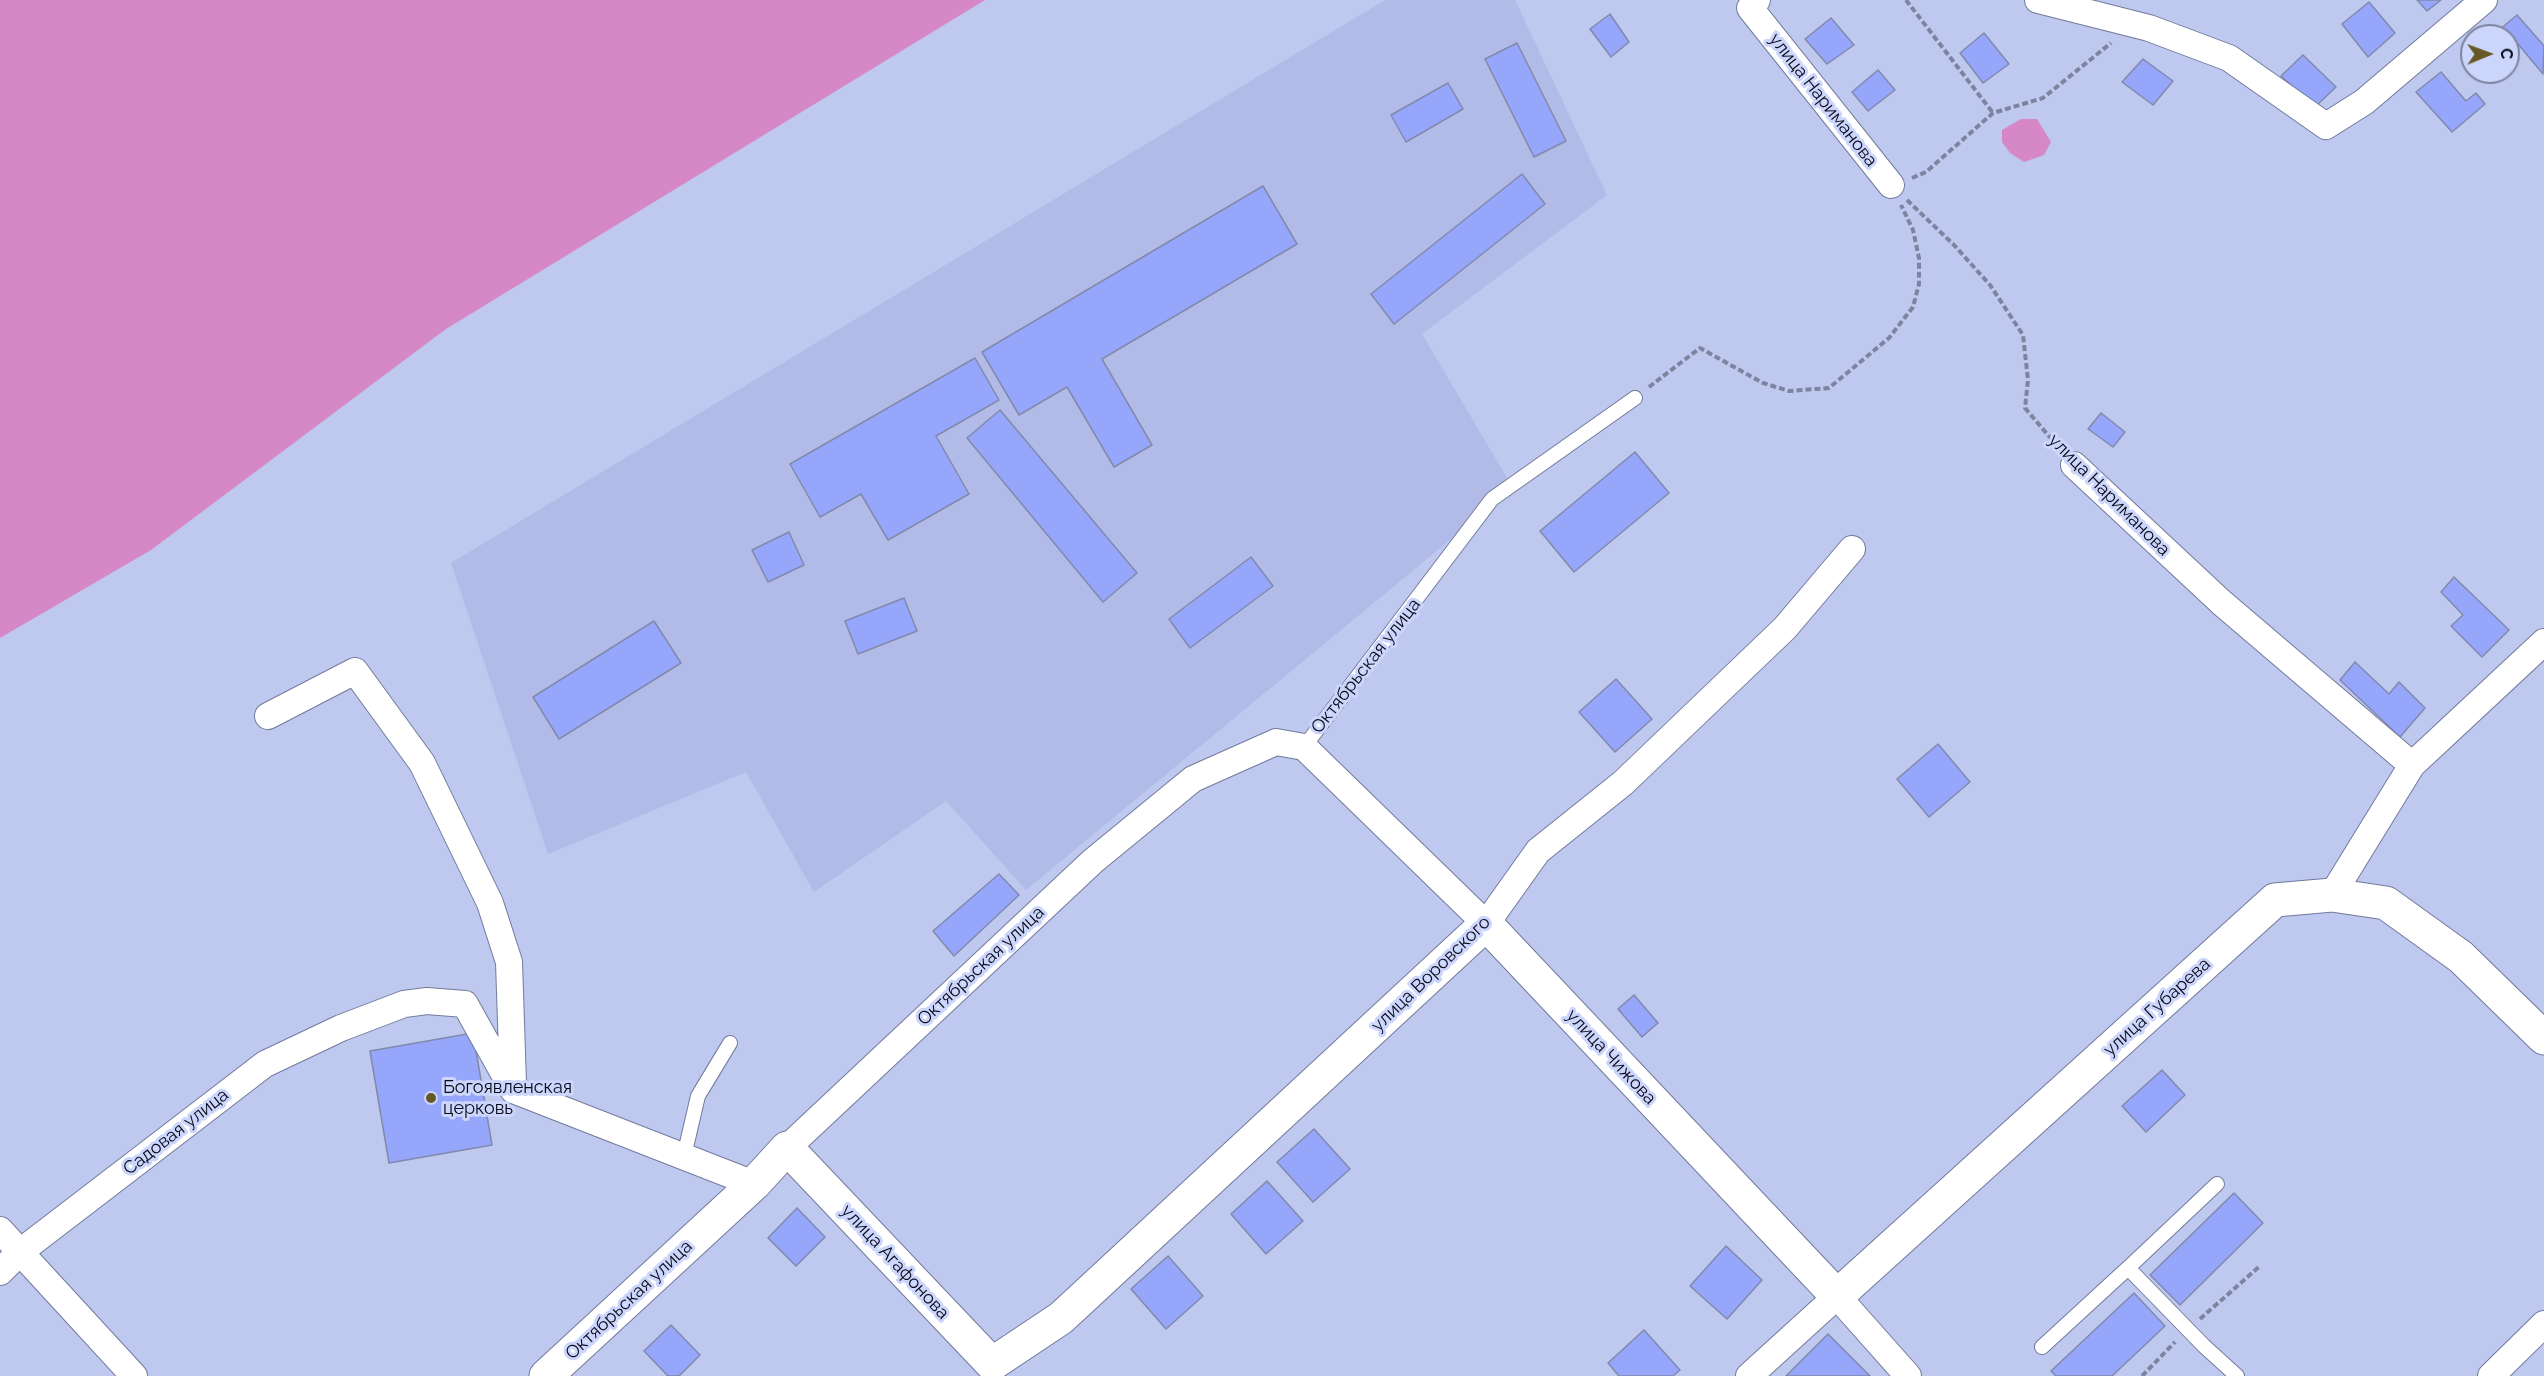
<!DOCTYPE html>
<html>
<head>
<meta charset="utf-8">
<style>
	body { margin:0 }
	#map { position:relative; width:2544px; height:1376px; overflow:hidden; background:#bfc8ee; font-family:Raleway,sans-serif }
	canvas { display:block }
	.north { position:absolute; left:2460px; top:24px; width:60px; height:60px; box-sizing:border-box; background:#ccd5fb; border:2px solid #7e84a0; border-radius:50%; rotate:89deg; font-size:16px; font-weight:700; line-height:24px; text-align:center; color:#080b17 }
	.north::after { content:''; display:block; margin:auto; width:21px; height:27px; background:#675926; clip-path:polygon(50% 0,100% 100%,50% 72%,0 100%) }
</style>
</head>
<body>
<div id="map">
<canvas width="2544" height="1376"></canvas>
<div class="north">С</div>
</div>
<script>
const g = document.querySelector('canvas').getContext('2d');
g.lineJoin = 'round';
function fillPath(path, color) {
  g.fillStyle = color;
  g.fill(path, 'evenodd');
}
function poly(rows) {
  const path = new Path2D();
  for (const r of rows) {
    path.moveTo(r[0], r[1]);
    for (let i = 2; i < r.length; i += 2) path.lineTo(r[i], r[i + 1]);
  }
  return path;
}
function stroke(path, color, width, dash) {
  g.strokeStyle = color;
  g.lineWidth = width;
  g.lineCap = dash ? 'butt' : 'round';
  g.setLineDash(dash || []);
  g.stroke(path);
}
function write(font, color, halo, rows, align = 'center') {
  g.font = font + ' Raleway,sans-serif';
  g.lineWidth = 6;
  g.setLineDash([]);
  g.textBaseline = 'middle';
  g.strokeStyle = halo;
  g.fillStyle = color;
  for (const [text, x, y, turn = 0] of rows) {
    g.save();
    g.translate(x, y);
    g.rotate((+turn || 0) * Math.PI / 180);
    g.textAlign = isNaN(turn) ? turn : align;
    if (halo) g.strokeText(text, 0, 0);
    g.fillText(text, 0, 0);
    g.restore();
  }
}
fillPath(poly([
	[1385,0,1515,0,1607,195,1422,334,1513,488,1026,890,946,801,814,892,746,772,548,854,451,563]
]), '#b2bbe8');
fillPath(poly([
	[0,0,985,0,446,329,151,550,0,638],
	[2021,119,2037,119,2051,142,2044,155,2024,162,2010,153,2002,142,2002,130]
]), '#d687c6');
const building = poly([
	[2417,0,2441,0,2427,11,2417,0],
	[2369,2,2395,33,2368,57,2342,24,2369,2],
	[1610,14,1629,42,1611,57,1590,29,1610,14],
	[2517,15,2544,46,2543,74,2518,44,2508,52,2508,36,2492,36,2517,15],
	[1831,18,1854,45,1827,64,1805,39,1831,18],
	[1984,33,2009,64,1983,83,1960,53,1984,33],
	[1517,43,1566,141,1534,157,1485,59,1517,43],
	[2303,55,2336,87,2315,107,2281,76,2303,55],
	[2143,59,2173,81,2153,105,2122,82,2143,59],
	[1878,70,1895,90,1868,111,1852,92,1878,70],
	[2441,72,2466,101,2476,93,2485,104,2452,132,2416,92,2441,72],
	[1448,83,1463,109,1406,142,1391,115,1448,83],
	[1522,174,1545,204,1394,324,1371,294,1522,174],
	[1263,186,1297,244,1102,359,1152,445,1114,467,1067,387,1019,415,982,352,1263,186],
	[975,358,999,400,936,436,969,494,888,540,861,494,820,517,790,464,975,358],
	[1000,410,1137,573,1103,602,967,438,1000,410],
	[2101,413,2125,432,2113,447,2088,429,2101,413],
	[1635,452,1669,493,1574,572,1540,531,1635,452],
	[789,532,804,565,768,582,752,550,789,532],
	[1251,557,1273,586,1190,648,1169,619,1251,557],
	[2454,577,2509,630,2482,657,2451,626,2463,615,2441,592,2454,577],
	[904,598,917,631,858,654,845,621,904,598],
	[654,621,681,663,559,739,533,697,654,621],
	[2355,662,2389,694,2399,682,2425,708,2400,737,2340,680,2355,662],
	[1616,679,1652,719,1615,752,1579,712,1616,679],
	[1938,744,1970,782,1929,817,1897,779,1938,744],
	[999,874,1019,895,954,956,933,931,999,874],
	[1634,995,1658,1023,1642,1037,1618,1009,1634,995],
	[473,1033,492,1145,389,1163,370,1051,473,1033],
	[2162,1070,2185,1095,2146,1132,2122,1106,2162,1070],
	[1314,1129,1350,1169,1313,1202,1277,1162,1314,1129],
	[1267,1181,1303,1221,1266,1254,1231,1214,1267,1181],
	[2234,1193,2263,1223,2180,1305,2150,1275,2234,1193],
	[797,1208,825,1237,796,1266,768,1238,797,1208],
	[1726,1246,1762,1280,1727,1319,1690,1286,1726,1246],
	[1168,1256,1203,1296,1166,1329,1131,1289,1168,1256],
	[2134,1293,2165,1326,2112,1376,2056,1376,2051,1371,2134,1293],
	[671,1325,700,1355,679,1376,668,1376,644,1351,671,1325],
	[1644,1330,1680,1370,1673,1376,1619,1376,1608,1363,1644,1330],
	[1828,1334,1870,1376,1786,1376,1828,1334]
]);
fillPath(building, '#96a6fb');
stroke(building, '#8189ac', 1.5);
const lane = poly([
	[1304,747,1492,499,1635,398],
	[684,1156,698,1096,730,1043],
	[2217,1184,2128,1268,2204,1346,2237,1376],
	[2042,1347,2128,1268]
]);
const street = poly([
	[1757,0,1750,8,1891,185],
	[2038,0,2149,28,2229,58,2326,126,2364,102,2484,0],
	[2074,465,2222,603,2412,765],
	[268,716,355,671,422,763,490,903,509,962,513,1084],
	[2332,895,2412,765,2544,642],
	[787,1148,1093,861,1193,779,1276,742,1304,747,1486,924,1538,851,1623,783,1785,628,1852,549],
	[0,1230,20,1252,0,1272],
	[134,1376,20,1252,265,1064,341,1028,404,1004,427,1001,465,1004,513,1090,754,1184],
	[1749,1376,1837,1296,1908,1376],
	[2491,1376,2544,1324]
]);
const secondary = poly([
	[546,1376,754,1184,787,1148,992,1364,1061,1318,1486,924,1837,1296,2275,900,2332,895,2386,903,2461,957,2544,1038]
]);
stroke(lane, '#727a9d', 16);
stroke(street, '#727a9d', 28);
stroke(secondary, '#727a9d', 35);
stroke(poly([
	[1906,0,1993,113],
	[1912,178,1926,172,1993,113,2043,98,2111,43],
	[1907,200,1954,245,1990,285,2023,335,2028,380,2025,408,2059,448],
	[1649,387,1700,348,1763,383,1789,391,1829,388,1889,338,1913,307,1919,284,1919,258,1913,230,1901,205],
	[2200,1319,2260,1266],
	[2142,1376,2175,1342]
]), '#7d84a0', 4, [6, 3]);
stroke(lane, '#fff', 14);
stroke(street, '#fff', 26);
stroke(secondary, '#fff', 33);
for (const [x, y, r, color] of [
	[431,1098,6,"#675926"]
]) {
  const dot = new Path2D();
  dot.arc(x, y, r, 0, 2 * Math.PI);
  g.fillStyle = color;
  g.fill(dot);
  stroke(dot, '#ccd5fb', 2);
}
write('18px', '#080b17', '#ccd5fb', [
	["улица Нариманова",1823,100,52],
	["улица Нариманова",2109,495,45],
	["Октябрьская улица",1366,666,-52],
	["Октябрьская улица",981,966,-43],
	["улица Воровского",1431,974,-44],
	["улица Губарева",2157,1007,-42],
	["улица Чижова",1611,1057,47],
	["Садовая улица",176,1132,-38],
	["улица Агафонова",895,1262,47],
	["Октябрьская улица",629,1300,-43]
]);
write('18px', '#080b17', '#ccd5fb', [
	["Богоявленская",443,1088],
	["церковь",443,1109]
], 'left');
</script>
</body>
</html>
